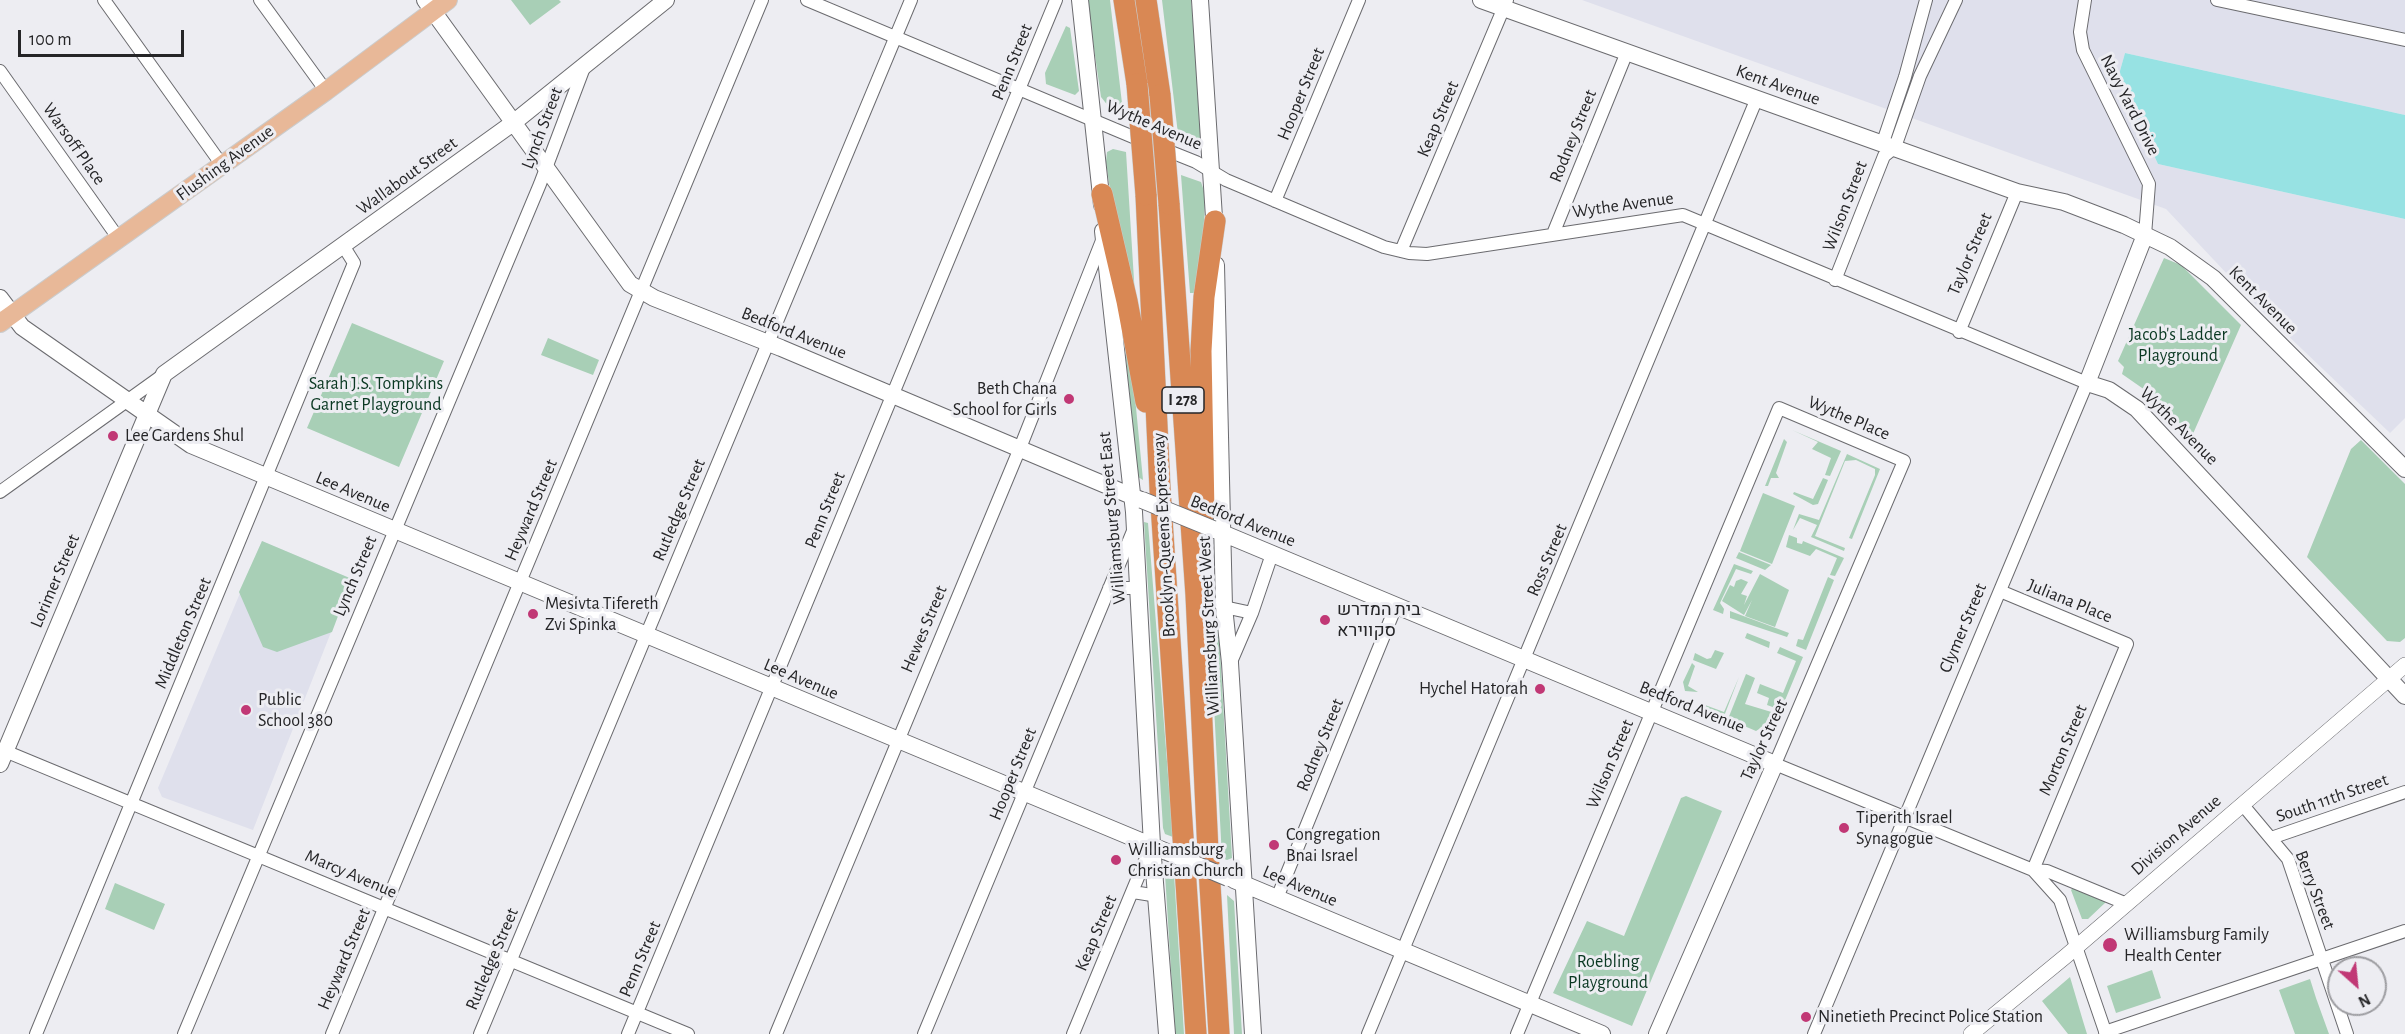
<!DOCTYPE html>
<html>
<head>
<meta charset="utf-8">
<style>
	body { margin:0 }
	#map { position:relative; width:2405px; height:1034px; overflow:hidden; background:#ededf2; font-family:"Alegreya Sans",sans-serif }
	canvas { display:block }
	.north { position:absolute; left:2327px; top:956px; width:60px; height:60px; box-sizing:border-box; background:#ededf2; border:2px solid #9d9da1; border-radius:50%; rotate:153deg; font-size:16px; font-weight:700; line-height:24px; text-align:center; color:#252527 }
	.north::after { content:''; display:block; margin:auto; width:21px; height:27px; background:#c13875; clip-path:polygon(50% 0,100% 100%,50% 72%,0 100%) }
	.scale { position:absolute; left:18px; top:30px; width:166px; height:27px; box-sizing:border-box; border:3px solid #252527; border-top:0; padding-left:8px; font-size:18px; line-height:21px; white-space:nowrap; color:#252527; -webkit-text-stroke:4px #ededf2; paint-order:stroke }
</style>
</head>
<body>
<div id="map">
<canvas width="2405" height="1034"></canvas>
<div class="north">N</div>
<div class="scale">100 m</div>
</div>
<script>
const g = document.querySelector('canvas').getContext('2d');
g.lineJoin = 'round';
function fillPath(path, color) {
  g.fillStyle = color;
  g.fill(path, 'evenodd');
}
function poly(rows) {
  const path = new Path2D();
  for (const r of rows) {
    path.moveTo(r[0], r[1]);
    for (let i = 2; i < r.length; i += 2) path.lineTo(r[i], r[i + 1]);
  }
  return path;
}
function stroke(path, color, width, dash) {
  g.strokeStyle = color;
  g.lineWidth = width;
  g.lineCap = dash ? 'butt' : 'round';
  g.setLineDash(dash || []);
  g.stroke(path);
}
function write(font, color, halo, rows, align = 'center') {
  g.font = font + ' "Alegreya Sans",Heebo,sans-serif';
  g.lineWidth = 6;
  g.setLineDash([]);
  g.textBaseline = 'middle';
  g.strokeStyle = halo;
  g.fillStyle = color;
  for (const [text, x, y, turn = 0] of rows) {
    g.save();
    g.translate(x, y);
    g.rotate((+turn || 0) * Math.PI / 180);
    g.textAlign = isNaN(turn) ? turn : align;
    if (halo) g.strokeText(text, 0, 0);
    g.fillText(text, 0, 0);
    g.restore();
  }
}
fillPath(poly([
	[1582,0,2405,0,2405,115,2125,53,2118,78,2158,164,2405,219,2405,418,2390,433,2260,309,2166,209],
	[262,541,352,579,253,830,162,797,158,788]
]), '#dfe0ec');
fillPath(poly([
	[511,0,559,0,561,2,530,25],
	[1087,0,1110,0,1123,112,1109,107,1101,97],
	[1162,0,1191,0,1203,128,1200,139,1194,142,1178,134],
	[1066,26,1070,28,1079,91,1075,95,1046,84,1045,73],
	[1113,149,1126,152,1135,296,1114,217,1106,162,1107,152],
	[1181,175,1201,182,1205,194,1204,230,1194,293,1190,293],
	[2164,258,2181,265,2241,325,2192,436,2155,397,2122,374,2124,367,2118,361],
	[1122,321,1131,356,1143,480,1138,477],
	[352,323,444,361,399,467,307,428],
	[548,338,599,360,593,375,541,355],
	[1792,430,1841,451,1830,476,1825,475,1831,458,1812,449,1818,442],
	[1784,439,1787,442,1776,473,1779,478,1771,478,1768,486,1765,486],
	[2361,440,2405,484,2405,638,2400,642,2387,641,2307,557,2351,449],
	[1847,454,1880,469,1852,539,1849,538,1875,475,1875,469,1856,460,1845,461,1815,536,1845,548,1844,551,1811,537,1817,525,1800,518,1793,530,1799,514,1819,520],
	[1823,478,1828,480,1818,504,1813,505,1793,494,1794,492,1813,499],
	[1763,493,1795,506,1772,564,1740,551],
	[1144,522,1148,523,1173,837,1165,834,1163,828],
	[1789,535,1797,538,1797,543,1802,544,1803,541,1844,558,1835,576,1830,575,1837,558,1816,549,1810,556,1786,547],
	[262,541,352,579,332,632,277,652,263,647,239,592],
	[1739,552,1771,565,1765,570,1736,558],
	[1734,564,1753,571,1751,574,1736,569,1720,603,1724,609,1723,614,1713,610],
	[1760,574,1789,590,1775,627,1745,616,1752,600,1744,615,1722,601,1730,585,1734,587,1736,581,1741,579,1748,582,1741,594,1747,596,1744,605],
	[1828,577,1834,580,1806,650,1796,646,1798,639,1803,640],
	[1217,599,1232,858,1227,860,1222,858,1212,668],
	[1730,611,1789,633,1787,637,1730,618],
	[1747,633,1770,642,1769,648,1745,638],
	[1780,647,1803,657,1781,710,1767,705,1769,698,1757,693,1760,684,1783,693,1796,661,1777,653],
	[1715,650,1724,653,1716,669,1693,660,1695,653,1707,659,1711,658],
	[1692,663,1695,666,1688,686,1698,692,1685,691,1683,682],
	[1746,674,1755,678,1745,704,1778,714,1772,726,1767,724,1756,731,1728,719],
	[1739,677,1723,719,1704,708,1705,705,1724,712],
	[1686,796,1722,811,1632,1026,1553,993,1587,921,1624,936,1681,798],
	[1168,871,1174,874,1184,1034,1175,1034,1165,874],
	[115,883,165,904,154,930,105,909],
	[2073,888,2106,902,2088,919,2082,919,2071,890],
	[1227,895,1234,901,1242,1034,1234,1034],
	[2152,970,2161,998,2116,1013,2107,986],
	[2070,977,2083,1021,2087,1034,2068,1034,2042,1001],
	[2310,979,2316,998,2329,1034,2295,1034,2279,990]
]), '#a8cfb6');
fillPath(poly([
	[2125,53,2405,115,2405,219,2158,164,2118,78]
]), '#97e2e3');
const minor = poly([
	[104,0,222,165],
	[260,0,326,91],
	[807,0,1145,142],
	[2085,0,2080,32,2083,50,2149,184,2145,235],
	[2217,0,2405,40],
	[0,71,119,239],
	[1883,142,1905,77,1926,0],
	[1161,148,1196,162,1226,180,1384,247,1409,253,1427,254,1683,215,2087,383,1814,1034],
	[1275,201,1359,0],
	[1553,234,1627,52],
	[1401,251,1507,0],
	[1835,280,1884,156,1895,147,1920,76,1956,0],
	[1959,332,2017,192],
	[0,492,163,375],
	[1109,588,1138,588],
	[2000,591,2127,644,2033,870],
	[1224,607,1252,613],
	[1231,662,1252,613,1272,554],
	[0,749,688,1034],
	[2242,804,2288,859,2347,1034],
	[2271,838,2405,792],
	[2033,870,2060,900,2106,1034],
	[1133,892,1158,896],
	[1277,898,1396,606],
	[2105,1032,2405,931],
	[36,1034,354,263,344,247],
	[184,1034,540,184,585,65],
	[332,1034,762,0],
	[480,1034,911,0],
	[628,1034,1056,0],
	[776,1034,1020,448,1103,238],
	[924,1034,1133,531],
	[1073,1034,1151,846],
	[1368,1034,1757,98],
	[1517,1034,1779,408,1904,461,1775,764,2033,870,2047,871,2127,904]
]);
const tertiary = poly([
	[1971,1034,2066,956,2405,665]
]);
const secondary = poly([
	[425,0,630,284,654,298,781,348,1141,500],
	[1080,0,1102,205],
	[1200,0,1215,233],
	[1481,0,2017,192,2064,202,2124,225,2170,247,2213,278,2405,469],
	[1103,231,1134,512,1152,845,1167,1034],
	[2145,235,2087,383,2109,390,2137,409,2405,696],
	[1216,265,1224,607,1230,663,1253,1034],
	[0,298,22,327,191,445,1167,852],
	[1215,530,1775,764,1657,1034],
	[0,764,164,374,513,123,666,0],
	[1234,880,1602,1034]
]);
const primary = poly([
	[0,323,326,91,448,0]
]);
const motorway = poly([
	[1124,0,1137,84],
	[1146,0,1160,95],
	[1102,194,1127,301,1146,402],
	[1146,195,1160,489,1196,1034],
	[1169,204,1196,595,1208,852,1219,1034],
	[1204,513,1201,351,1204,297,1215,221]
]);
stroke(minor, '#6b6b6f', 14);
stroke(tertiary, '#6b6b6f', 16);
stroke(secondary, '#6b6b6f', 18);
stroke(primary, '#cbcbcb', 20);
stroke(motorway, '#cbcbcb', 22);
stroke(minor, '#fff', 12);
stroke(tertiary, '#fff', 15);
stroke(secondary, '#fff', 16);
stroke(primary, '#e8b898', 18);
stroke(motorway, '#d98854', 21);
const secondaryBridge = poly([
	[1142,500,1213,529],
	[1167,852,1228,878]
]);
const motorwayBridge = poly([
	[1137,84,1146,195],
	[1160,95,1169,204]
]);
stroke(secondaryBridge, '#6b6b6f', 18, []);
stroke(motorwayBridge, '#cbcbcb', 22, []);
stroke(secondaryBridge, '#fff', 16);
stroke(motorwayBridge, '#d98854', 21);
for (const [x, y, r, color] of [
	[1069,399,6,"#c13875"],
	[113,436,6,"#c13875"],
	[533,614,6,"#c13875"],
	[1325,620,6,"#c13875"],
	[1540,689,6,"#c13875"],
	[246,710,6,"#c13875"],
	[1844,828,6,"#c13875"],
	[1274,845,6,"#c13875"],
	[1116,860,6,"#c13875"],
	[2110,945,8,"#c13875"],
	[1806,1017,6,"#c13875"]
]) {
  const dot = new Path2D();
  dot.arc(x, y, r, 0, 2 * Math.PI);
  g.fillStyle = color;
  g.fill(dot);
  stroke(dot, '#ededf2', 2);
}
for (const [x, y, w] of [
	[1183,400,42]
]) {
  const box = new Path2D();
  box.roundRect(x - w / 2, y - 13, w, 26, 4.5);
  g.fillStyle = '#ededf2';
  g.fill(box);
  stroke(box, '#252527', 1.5);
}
write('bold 16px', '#252527', null, [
	["I 278",1183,400]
]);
write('18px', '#252527', '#ededf2', [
	["Penn Street",1012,62,-68],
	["Kent Avenue",1778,85,20],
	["Hooper Street",1301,94,-68],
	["Navy Yard Drive",2130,105,63],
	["Keap Street",1438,119,-67],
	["Wythe Avenue",1154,125,23],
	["Lynch Street",542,128,-69],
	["Rodney Street",1573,136,-68],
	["Warsoff Place",74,144,55],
	["Flushing Avenue",225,163,-36],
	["Wallabout Street",407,176,-36],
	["Wythe Avenue",1623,205,-8],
	["Wilson Street",1845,206,-69],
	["Taylor Street",1970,254,-67],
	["Kent Avenue",2263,300,45],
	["Bedford Avenue",794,333,22],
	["Wythe Place",1849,418,23],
	["Wythe Avenue",2179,426,45],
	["Lee Avenue",353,492,23],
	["Heyward Street",531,510,-67],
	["Rutledge Street",679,510,-67],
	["Penn Street",825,510,-68],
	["Williamsburg Street East",1112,518,-95],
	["Bedford Avenue",1243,521,22],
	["Brooklyn-Queens Expressway",1164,535,-93],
	["Ross Street",1547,560,-67],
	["Lynch Street",355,576,-67],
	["Lorimer Street",55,581,-67],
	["Juliana Place",2070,601,22],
	["Williamsburg Street West",1209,626,-93],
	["Clymer Street",1963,628,-67],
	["Hewes Street",924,629,-67],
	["Middleton Street",183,633,-67],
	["Lee Avenue",801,679,23],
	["Bedford Avenue",1692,707,22],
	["Taylor Street",1764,740,-65],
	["Rodney Street",1320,745,-68],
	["Morton Street",2063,750,-67],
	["Wilson Street",1610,764,-67],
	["Hooper Street",1013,774,-68],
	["South 11th Street",2332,798,-19],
	["Division Avenue",2176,835,-41],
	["Marcy Avenue",351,874,23],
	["Lee Avenue",1300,886,23],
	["Berry Street",2315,890,69],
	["Keap Street",1096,933,-67],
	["Heyward Street",344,959,-67],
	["Rutledge Street",492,959,-67],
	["Penn Street",640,959,-67]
]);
write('18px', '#0a3822', '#ededf2', [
	["Jacob's Ladder",2178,335],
	["Playground",2178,356],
	["Sarah J.S. Tompkins",376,384],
	["Garnet Playground",376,405],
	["Roebling",1608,962],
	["Playground",1608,983]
]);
write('18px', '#252527', '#ededf2', [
	["Beth Chana",1057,389,"right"],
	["School for Girls",1057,410,"right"],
	["Lee Gardens Shul",125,436],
	["Mesivta Tifereth",545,604],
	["Zvi Spinka",545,625],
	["בית המדרש",1337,610],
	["סקווירא",1337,631],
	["Hychel Hatorah",1528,689,"right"],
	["Public",258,700],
	["School 380",258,721],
	["Tiperith Israel",1856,818],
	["Synagogue",1856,839],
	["Congregation",1286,835],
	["Bnai Israel",1286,856],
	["Williamsburg",1128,850],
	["Christian Church",1128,871],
	["Williamsburg Family",2124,935],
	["Health Center",2124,956],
	["Ninetieth Precinct Police Station",1818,1017]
], 'left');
</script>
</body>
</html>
